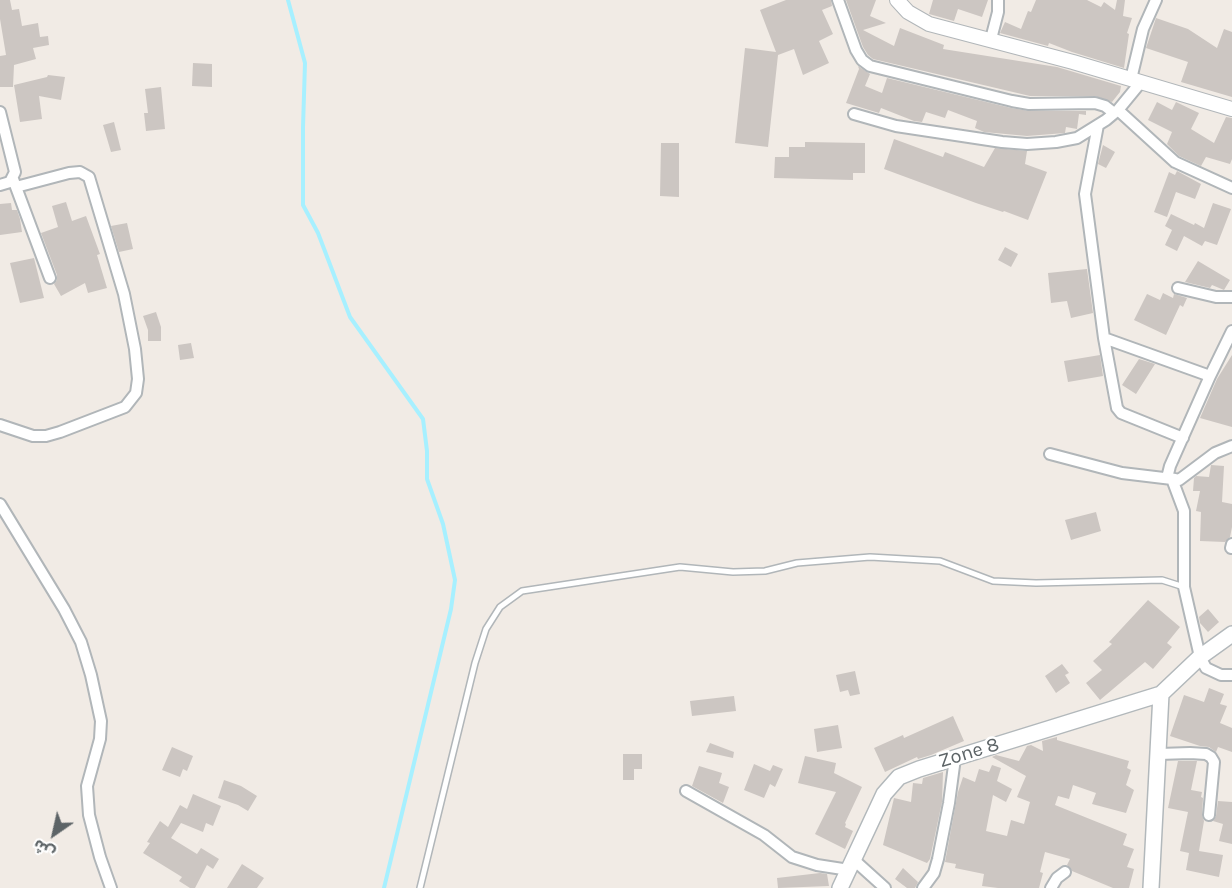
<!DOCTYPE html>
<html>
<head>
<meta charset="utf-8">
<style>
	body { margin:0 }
	#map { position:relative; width:1232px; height:888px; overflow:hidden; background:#f1ebe5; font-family:Karla,"Noto Sans Arabic",sans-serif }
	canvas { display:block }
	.north { position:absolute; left:24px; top:804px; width:60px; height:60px; -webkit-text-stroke:4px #fff; paint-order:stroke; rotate:214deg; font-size:16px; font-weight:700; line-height:24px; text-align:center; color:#5d6467 }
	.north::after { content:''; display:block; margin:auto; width:21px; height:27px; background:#5d6467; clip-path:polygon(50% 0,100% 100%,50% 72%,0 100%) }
</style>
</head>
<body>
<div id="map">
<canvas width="1232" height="888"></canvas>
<div class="north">ش</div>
</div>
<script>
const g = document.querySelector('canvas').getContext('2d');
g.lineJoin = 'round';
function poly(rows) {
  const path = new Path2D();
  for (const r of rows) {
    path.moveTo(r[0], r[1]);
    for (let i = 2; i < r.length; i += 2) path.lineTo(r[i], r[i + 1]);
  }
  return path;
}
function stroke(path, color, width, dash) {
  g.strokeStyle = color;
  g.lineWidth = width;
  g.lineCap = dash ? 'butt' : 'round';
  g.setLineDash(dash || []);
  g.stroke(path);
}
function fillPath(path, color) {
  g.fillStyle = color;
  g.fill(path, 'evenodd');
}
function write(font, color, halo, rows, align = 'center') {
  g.font = font + ' Karla,sans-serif';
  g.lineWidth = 5;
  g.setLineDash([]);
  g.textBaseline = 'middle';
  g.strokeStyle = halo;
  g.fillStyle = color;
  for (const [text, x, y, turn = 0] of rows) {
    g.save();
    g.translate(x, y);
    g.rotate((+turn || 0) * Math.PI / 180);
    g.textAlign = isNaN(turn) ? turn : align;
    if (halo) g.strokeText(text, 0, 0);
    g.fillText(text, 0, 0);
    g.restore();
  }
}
stroke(poly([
	[288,0,305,63,303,127,303,205,318,233,350,317,423,419,427,451,427,479,443,524,455,580,451,609,384,888]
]), '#a7f0ff', 4);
fillPath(poly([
	[0,0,10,0,12,10,19,9,22,26,38,23,40,37,48,36,49,45,33,48,36,59,14,65,13,87,0,87,0,56,6,55,0,19],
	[786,0,831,0,832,6,822,10,833,34,819,41,829,63,803,75,794,49,778,55,768,147,735,143,745,48,776,52,760,10],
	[846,0,876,0,870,16,886,23,863,30,894,46,900,28,944,45,943,49,1057,67,1121,86,1120,92,1112,102,1095,96,1030,96,873,59,868,55,863,47],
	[933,0,988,0,982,17,958,9,954,21,929,14],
	[1036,0,1087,0,1101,7,1104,2,1115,10,1117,0,1125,0,1123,16,1132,18,1127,33,1129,34,1124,68,1072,52,1049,43,1048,46,1000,33,1005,22,1021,29,1028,11,1031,12],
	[1156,18,1188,29,1217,48,1224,29,1232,32,1232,97,1181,82,1188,62,1146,48],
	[193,63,212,64,212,87,192,86],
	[858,66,870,74,865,86,882,93,887,78,1011,108,1029,111,1086,111,1086,115,1079,114,1077,129,1066,127,1065,133,1027,136,984,132,975,128,977,121,948,110,945,118,926,112,922,122,914,121,881,108,879,113,846,103,859,69],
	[48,75,65,77,61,100,39,96,42,119,20,122,14,85,47,77],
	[161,87,165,129,146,131,144,113,148,113,145,89],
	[1157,102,1172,110,1176,102,1199,113,1191,129,1214,143,1226,117,1232,118,1232,159,1230,164,1206,157,1201,166,1179,156,1167,144,1172,132,1148,120],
	[114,122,121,150,111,152,103,125],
	[894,139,943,157,945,152,984,167,995,148,1027,151,1025,164,1047,172,1028,220,1004,211,1003,212,976,203,884,169],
	[805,142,865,143,865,173,853,173,853,180,774,178,775,157,789,157,789,147,805,147],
	[661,143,679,143,679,197,660,196],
	[1103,145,1115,152,1106,168,1098,164],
	[1177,171,1201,184,1195,199,1176,192,1167,217,1154,212,1169,172,1175,175],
	[66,202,72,221,86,216,100,254,97,255,107,288,88,293,85,283,61,296,54,284,57,280,57,275,41,233,58,227,52,206],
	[11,203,12,210,17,210,20,219,22,232,0,235,0,204],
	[1213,203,1231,209,1217,245,1205,241,1202,246,1184,236,1177,251,1165,245,1172,230,1165,226,1171,214,1194,225,1195,223,1204,228],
	[127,223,133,249,119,252,111,226],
	[1005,247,1018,254,1011,267,998,260],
	[34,258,44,298,20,303,10,263],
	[1198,261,1230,280,1224,290,1212,285,1210,288,1185,282],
	[1087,269,1093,313,1071,318,1067,301,1051,303,1048,273],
	[1163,293,1173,298,1174,294,1187,298,1183,307,1180,305,1166,335,1134,320,1147,294,1160,300],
	[156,312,161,327,161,341,148,341,148,330,143,316],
	[191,343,194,358,180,360,178,345],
	[1100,355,1103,376,1068,382,1064,361],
	[1232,355,1232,427,1200,418,1217,379],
	[1139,359,1155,364,1136,394,1122,385],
	[1211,465,1224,466,1222,502,1232,504,1232,527,1230,537,1225,542,1200,541,1201,512,1196,511,1200,491,1193,491,1194,478,1196,476,1209,477],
	[1096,512,1101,531,1071,540,1065,520],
	[1148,600,1180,627,1167,643,1172,647,1153,669,1145,662,1100,700,1086,683,1102,670,1093,661,1112,644,1109,642],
	[1208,609,1219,622,1208,632,1200,623,1199,617],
	[1062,664,1069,673,1065,675,1070,683,1056,693,1045,676],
	[855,671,860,694,850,696,848,690,840,692,836,675],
	[1209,688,1224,694,1220,704,1227,706,1220,723,1232,728,1232,752,1218,747,1216,752,1209,747,1200,746,1170,736,1184,695,1204,702],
	[734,696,736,711,692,716,690,701],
	[953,716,964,741,931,755,918,759,917,757,885,772,874,748,903,735,904,738],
	[838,725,842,748,817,752,814,729],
	[1057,737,1057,740,1129,761,1127,768,1131,770,1126,785,1134,790,1126,813,1092,804,1096,793,1073,785,1069,799,1058,796,1055,805,1127,834,1123,845,1134,849,1127,867,1134,869,1129,888,1113,888,1072,871,1067,865,1070,859,1045,852,1040,872,1043,873,1039,888,998,888,982,886,984,874,955,868,956,864,945,862,958,792,963,777,975,782,979,769,989,772,992,765,1001,768,997,781,1012,789,1006,802,993,795,986,831,1007,836,1011,820,1024,824,1030,802,1017,797,1026,776,992,757,996,755,1019,761,1027,746,1031,745,1043,751,1042,741],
	[710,743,734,752,733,758,706,752],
	[172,747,193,756,187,771,183,769,180,777,162,770],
	[623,754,642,754,642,769,634,769,634,780,623,780],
	[805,756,836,763,834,773,862,787,845,823,846,824,845,827,853,831,845,849,815,834,836,792,798,783],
	[1178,761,1197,761,1191,790,1202,792,1201,797,1203,798,1202,815,1204,821,1199,851,1223,855,1219,877,1186,870,1189,853,1180,851,1188,812,1168,808],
	[754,764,770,771,773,765,783,769,775,787,770,784,764,798,744,790],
	[699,766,722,773,719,783,729,787,723,803,692,786],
	[943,772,942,802,930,859,927,863,883,845,894,798,911,802,913,783,922,784,923,778],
	[224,780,241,786,257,796,248,811,238,805,218,798],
	[193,794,221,806,213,826,206,823,203,832,181,823,171,838,197,854,201,848,219,859,213,869,207,865,195,888,190,888,179,881,182,877,143,853,150,843,147,842,160,821,168,827,180,805,187,809],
	[1218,801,1232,802,1232,844,1219,841,1223,824,1213,821,1216,816],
	[242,864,264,878,257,888,227,888],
	[903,868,918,882,915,888,907,888,895,879],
	[820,873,827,874,829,886,778,888,777,878]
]), '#ccc6c2');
const service = poly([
	[420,888,475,663,486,629,500,607,522,591,680,567,733,572,765,571,797,563,870,557,940,561,993,581,1036,583,1162,580,1184,587]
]);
const minor = poly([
	[838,0,856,50,862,60,870,66,1012,101,1029,104,1095,103,1105,106,1114,113],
	[991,39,998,12,998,0],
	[1131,79,1143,29,1156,0],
	[1118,110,1175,162,1232,188],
	[0,112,15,172,10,182,0,185],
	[854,114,896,126,1002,142,1027,144,1056,142,1077,138,1106,120,1118,110,1141,82],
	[1098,125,1085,194,1104,338,1210,376,1170,466,1168,474,1170,478,1179,480,1215,453,1232,446],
	[13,179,50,278],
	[1178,288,1216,297,1232,297],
	[1104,338,1117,408,1121,413,1183,438],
	[1210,376,1232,331],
	[0,425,33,436,46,436,60,432,125,407,136,393,138,379,135,349,124,294,89,177,80,172,69,173,16,187],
	[1050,454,1122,473,1172,479,1184,511,1184,587,1200,657,1206,668,1221,675,1232,675],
	[0,504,64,609,81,642,91,675,101,721,100,739,87,786,89,815,100,857,111,888],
	[1231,548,1232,544],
	[1159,754,1190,753,1206,754,1211,757,1214,762,1209,815],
	[686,791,764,835,792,857,817,865,849,870],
	[854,860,885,888],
	[923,888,934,873,938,859,949,803,955,758],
	[1051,888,1057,878,1065,872]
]);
const tertiary = poly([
	[897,0,908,12,929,24,1073,62,1232,109]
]);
const secondary = poly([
	[840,888,884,794,899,777,919,769,1161,694],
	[1151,888,1161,694,1200,657,1232,634]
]);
stroke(service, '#b1b6b9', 8);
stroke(minor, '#b1b6b9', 14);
stroke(tertiary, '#b1b6b9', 16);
stroke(secondary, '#b2b8bb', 18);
stroke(service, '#fff', 5);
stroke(minor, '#fff', 10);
stroke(tertiary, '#fff', 14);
stroke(secondary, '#fff', 15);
write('20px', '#5d6467', '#fff', [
	["Zone 8",969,753,-17]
]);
</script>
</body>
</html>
